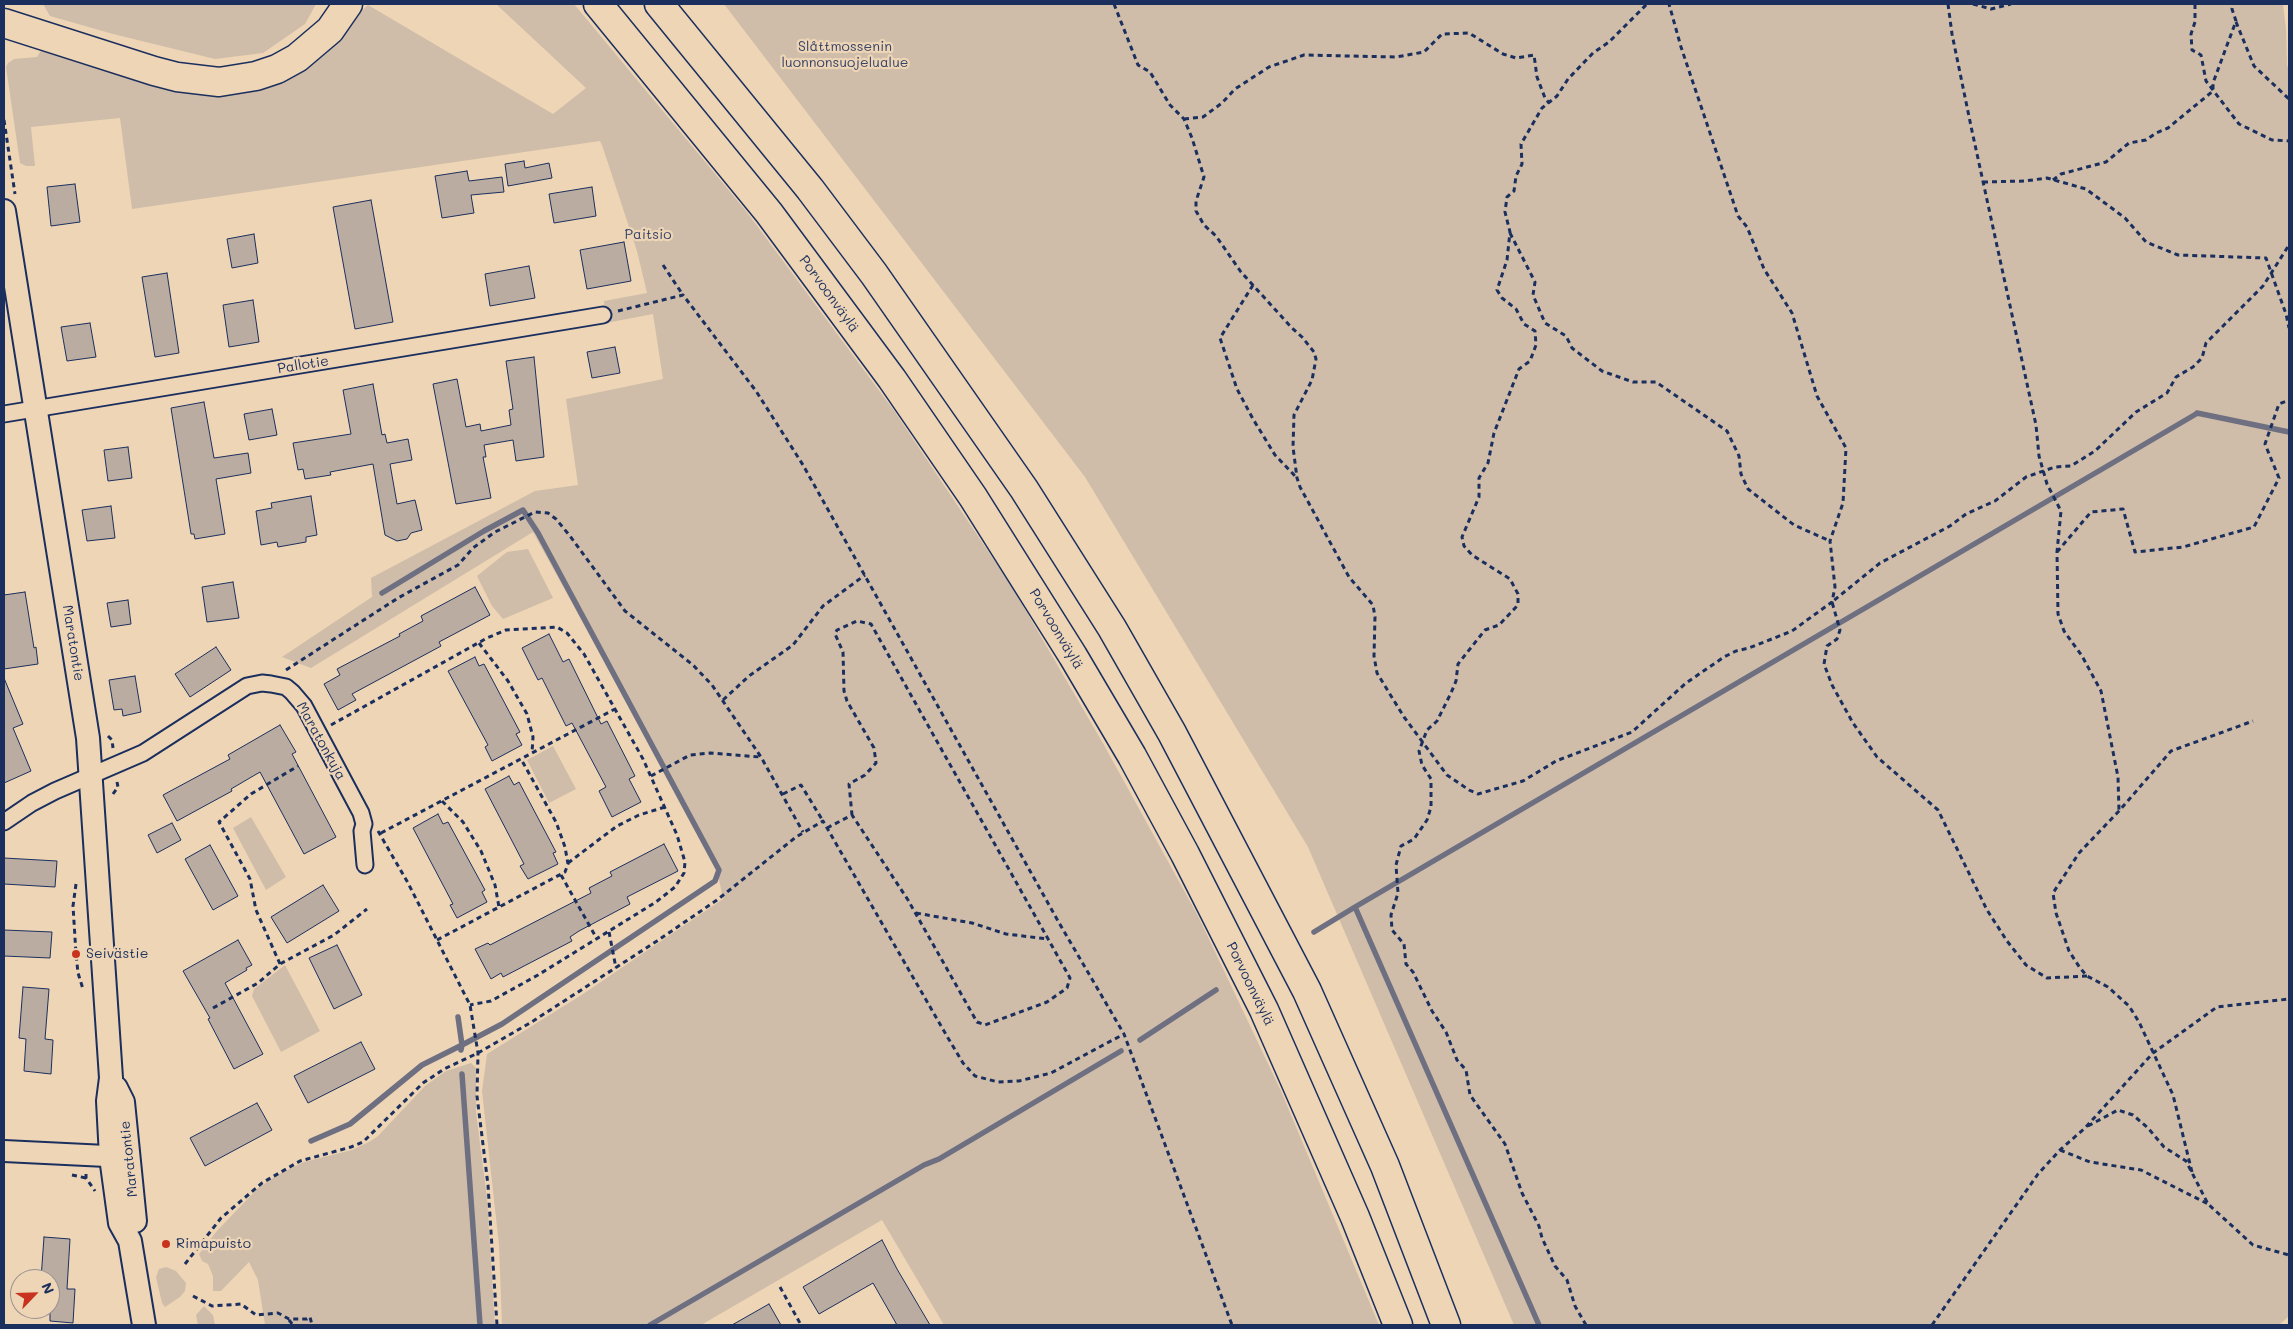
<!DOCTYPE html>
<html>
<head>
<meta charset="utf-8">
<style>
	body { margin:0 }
	#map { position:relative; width:2293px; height:1329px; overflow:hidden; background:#eed5b6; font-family:Mali,sans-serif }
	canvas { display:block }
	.frame { position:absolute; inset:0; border:5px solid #1b2f5e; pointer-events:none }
	.north { position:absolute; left:10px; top:1269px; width:50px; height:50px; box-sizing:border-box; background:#eed5b6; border:1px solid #9a9393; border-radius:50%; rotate:66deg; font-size:14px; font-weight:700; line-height:20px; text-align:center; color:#1b2f5e }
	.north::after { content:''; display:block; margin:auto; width:18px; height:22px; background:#c8321e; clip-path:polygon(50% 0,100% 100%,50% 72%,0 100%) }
</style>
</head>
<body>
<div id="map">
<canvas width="2293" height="1329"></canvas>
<div class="frame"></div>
<div class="north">N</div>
</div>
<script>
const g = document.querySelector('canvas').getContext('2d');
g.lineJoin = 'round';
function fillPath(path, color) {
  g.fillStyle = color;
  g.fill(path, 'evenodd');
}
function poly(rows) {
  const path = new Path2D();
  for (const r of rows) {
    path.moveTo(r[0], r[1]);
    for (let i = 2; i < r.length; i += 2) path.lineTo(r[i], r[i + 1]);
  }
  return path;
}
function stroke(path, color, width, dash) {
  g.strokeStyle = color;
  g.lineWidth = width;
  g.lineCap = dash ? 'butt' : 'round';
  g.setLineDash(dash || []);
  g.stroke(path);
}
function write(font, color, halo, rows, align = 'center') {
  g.font = font + ' Mali,sans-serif';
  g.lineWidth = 4.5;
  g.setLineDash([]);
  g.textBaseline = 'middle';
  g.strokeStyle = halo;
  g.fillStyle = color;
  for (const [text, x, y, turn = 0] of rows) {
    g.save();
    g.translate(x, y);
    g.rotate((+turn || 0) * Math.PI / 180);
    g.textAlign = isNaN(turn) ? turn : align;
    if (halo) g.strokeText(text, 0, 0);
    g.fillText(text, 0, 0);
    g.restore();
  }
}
fillPath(poly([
	[43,4,316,4,305,24,263,53,215,59,113,34,50,16],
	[496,4,574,4,746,211,895,412,1012,587,1104,745,1198,916,1281,1091,1379,1325,944,1325,882,1220,701,1325,502,1325,499,1245,482,1091,487,1054,583,994,723,899,716,865,533,532,311,668,282,657,372,597,371,578,535,491,578,485,566,399,663,379,653,314,606,323,604,301,647,293,637,251,603,148,600,141,132,209,120,118,31,127,35,166,26,166,20,163,6,67,8,63,14,59,37,57,42,49,202,88,308,60,368,5,553,114,586,88],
	[724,4,2283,4,2286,29,2287,65,2289,70,2289,1316,2279,1325,1514,1325,1308,847,1085,477],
	[528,549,553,598,503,619,492,606,477,576,507,552],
	[553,746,576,789,549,803,527,760],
	[251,817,286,877,266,890,233,828],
	[285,965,320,1031,281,1052,252,996,254,989],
	[471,1063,476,1068,476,1112,487,1198,495,1325,265,1325,258,1280,249,1262,221,1291,213,1291,213,1276,208,1264,202,1261,199,1254,216,1232,257,1189,277,1175,304,1162,352,1150,369,1142,378,1136,425,1086,446,1071],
	[166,1267,176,1271,186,1283,185,1291,180,1297,165,1307,162,1303,156,1277,159,1269],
	[204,1306,213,1315,215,1325,198,1325,196,1315]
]), '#cfbda9');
stroke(poly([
	[2197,413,2289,432],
	[382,593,484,531,523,510,538,533,719,870,715,881,502,1024,462,1045,461,1050],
	[1355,907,2196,414],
	[1314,932,1355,907,1539,1325],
	[1140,1040,1216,990],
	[462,1074,480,1325],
	[311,1141,350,1124,422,1065,462,1045,458,1017],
	[650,1325,924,1165,939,1159,1121,1051]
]), '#6e7081', 5.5);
const building = poly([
	[524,161,525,168,549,163,552,178,508,186,505,164,524,161],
	[467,171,469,181,502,177,504,192,471,195,474,213,442,218,435,176,467,171],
	[75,184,80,222,51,226,47,187,75,184],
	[592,187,596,216,554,223,549,194,592,187],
	[371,200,393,322,355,329,333,207,371,200],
	[254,234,258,263,232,268,227,239,254,234],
	[624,242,631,281,587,289,580,250,624,242],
	[529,266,535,298,490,306,485,274,529,266],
	[167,273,179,353,155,357,142,277,167,273],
	[253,300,259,342,229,347,223,305,253,300],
	[90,323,96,357,67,361,61,327,90,323],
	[615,347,620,373,592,378,587,352,615,347],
	[534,357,544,457,516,461,513,440,484,445,486,457,483,457,491,498,456,504,433,384,457,379,466,427,480,424,481,431,511,425,509,410,513,409,506,361,534,357],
	[373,384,382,435,385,434,387,443,408,439,412,460,390,464,397,504,415,500,422,530,411,533,407,539,397,541,385,535,373,464,330,472,331,475,305,479,303,469,298,470,293,443,351,434,343,390,373,384],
	[204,402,214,458,248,453,251,473,216,479,225,534,195,539,194,534,191,534,171,408,204,402],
	[272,409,277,435,249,440,244,414,272,409],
	[128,447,132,478,108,481,104,450,128,447],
	[311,496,317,535,306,537,306,542,278,547,277,542,261,545,256,511,272,508,271,503,311,496],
	[111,506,115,538,87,541,82,510,111,506],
	[233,582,239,618,207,622,202,587,233,582],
	[475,587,490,615,439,642,441,646,352,694,356,700,338,710,324,684,340,675,337,669,400,636,399,634,423,621,421,616,475,587],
	[25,592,34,648,36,647,38,664,4,669,4,595,25,592],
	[128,600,131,624,111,627,107,603,128,600],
	[549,634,563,662,569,659,601,724,607,721,635,776,629,779,641,802,612,817,599,791,606,787,572,723,566,726,542,678,538,680,522,648,549,634],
	[216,647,231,670,190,697,175,674,216,647],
	[475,657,479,666,484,664,520,732,516,734,522,745,492,761,485,747,488,745,448,671,475,657],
	[135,676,141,712,123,716,122,709,114,710,109,680,135,676],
	[4,678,23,724,13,728,31,771,4,783,4,678],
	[280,725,296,752,292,754,336,837,304,854,260,772,231,789,232,791,177,821,163,795,230,759,228,755,280,725],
	[509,776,514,785,519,782,556,852,553,853,558,864,528,879,520,866,524,864,485,789,509,776],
	[438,814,443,824,448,822,485,890,482,892,487,902,457,918,450,905,453,904,413,828,438,814],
	[172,823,181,840,157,853,148,835,172,823],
	[664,844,678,871,627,897,630,904,579,931,570,937,572,941,503,977,501,973,491,979,475,949,488,943,490,945,591,893,589,888,612,876,610,872,664,844],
	[210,845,238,896,213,910,185,859,210,845],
	[4,858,57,861,55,887,4,884,4,858],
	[323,885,339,911,287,943,271,917,323,885],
	[4,930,52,932,50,958,4,956,4,930],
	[238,940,252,965,246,968,247,970,225,983,263,1054,234,1069,208,1019,210,1018,183,971,238,940],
	[337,945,362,995,334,1009,309,958,337,945],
	[23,987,49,989,45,1039,53,1040,51,1074,24,1071,26,1039,19,1038,23,987],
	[361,1042,375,1069,308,1103,294,1076,361,1042],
	[257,1103,272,1130,205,1166,190,1138,257,1103],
	[44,1237,70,1239,67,1289,75,1289,73,1323,50,1321,50,1279,41,1279,44,1237],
	[882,1240,897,1269,930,1325,897,1325,873,1283,819,1314,803,1287,882,1240],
	[769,1304,781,1325,732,1325,769,1304]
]);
fillPath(building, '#baaca0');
stroke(building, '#1b2f5e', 1);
const minor = poly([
	[4,414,603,315],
	[4,822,32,803,55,791,143,753,247,686,262,683,271,684,286,687,292,692,304,706,361,813,364,824,362,831,365,865]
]);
const tertiary = poly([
	[4,1151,127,1157]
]);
const secondary = poly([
	[4,211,88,738,111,1078,108,1101,111,1157,120,1223,130,1241,144,1325],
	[116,1088,123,1102,135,1221]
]);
const motorway = poly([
	[598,4,769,213,892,379,973,497,1073,656,1132,756,1185,854,1264,1010,1355,1217,1398,1325],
	[659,4,810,189,874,274,1024,489,1112,628,1172,733,1307,991,1385,1166,1446,1325],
	[4,23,154,71,177,77,219,82,256,76,277,69,297,58,330,30,348,4]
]);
stroke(minor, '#1b2f5e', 19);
stroke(tertiary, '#1b2f5e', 24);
stroke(secondary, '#1b2f5e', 26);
stroke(motorway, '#1b2f5e', 31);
stroke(poly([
	[1114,4,1138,65,1150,72,1170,105,1184,119,1192,138,1204,177,1196,201,1196,211,1204,225,1216,236,1241,272,1292,328,1302,337,1314,352,1316,359,1312,380,1294,415,1293,447,1297,478,1300,487,1349,577,1373,605,1375,617,1374,656,1377,673,1404,717,1447,775,1469,790,1478,794,1523,781,1556,761,1632,732,1686,683,1724,657,1736,651,1749,648,1792,631,1832,602,1835,587,1830,541,1843,503,1846,448,1817,396,1792,313,1764,269,1747,227,1738,216,1681,47,1669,4],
	[1948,4,1952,34,1972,131,2036,425,2039,456,2047,484,2061,511,2057,552,2058,614,2064,631,2082,656,2101,691,2118,777,2119,811],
	[1973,4,1991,9,2011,4],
	[2195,4,2195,22,2191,34,2192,50,2201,55,2206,81,2239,124,2272,140,2289,141],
	[2236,22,2254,66,2289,99],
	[1184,119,1203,117,1222,103,1235,89,1269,67,1304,55,1396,57,1424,52,1442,34,1469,33,1503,54,1516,58,1534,55,1537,77,1545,98,1549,103],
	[4,120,15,194],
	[2053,180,2061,174,2106,162,2129,143,2146,140,2156,133,2168,128,2213,91,2213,83,2236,21,2232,9,2233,4],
	[1983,182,2025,181,2047,178,2086,189,2125,218,2146,242,2178,255,2266,258,2286,314,2289,328],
	[1510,233,1535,282,1533,295,1545,323,1566,336,1572,348,1602,371,1633,382,1656,382,1727,431,1739,456,1741,474,1748,489,1794,525,1830,541],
	[663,265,683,295],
	[1253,285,1220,338,1237,389,1253,419,1275,455,1296,477],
	[618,311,683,295,756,391,803,465,1058,921,1124,1034,1232,1325],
	[2057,552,2091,512,2123,509,2135,552,2183,547,2254,527,2279,478,2265,444,2279,404,2289,400],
	[479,643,508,681,527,714,533,737,532,753],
	[286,670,398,598,458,565,473,548,495,532,535,512,548,513,556,519,570,536,625,611,693,665,712,685,761,757,803,832],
	[723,700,749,676,793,645,823,606,865,575],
	[331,725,487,638,506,630,557,627,567,633,584,654,643,759,677,835,685,862,684,873,675,887,656,902,538,975,491,1001,470,1005],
	[108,736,112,740,113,748],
	[651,776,690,755,710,753,760,757],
	[113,794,118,787,117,782],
	[783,794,801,785,823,821],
	[442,801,463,822,481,851,495,885,499,907],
	[827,828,852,815,908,900,977,1022,985,1025,1047,1002,1067,988,1070,978,871,624,857,621,837,630,835,634,843,652,844,691,847,701,874,748,876,763,865,775,849,784,852,815],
	[378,831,408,883,470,1005,478,1053,477,1096,488,1185,497,1325],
	[381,833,615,709],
	[568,863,617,826,639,815,665,807],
	[561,875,597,939],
	[76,884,73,906,76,954,78,973,83,989],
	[916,913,972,923,1006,934,1048,939],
	[609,932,616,968],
	[437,940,565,872,568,864,565,847,556,822,521,759],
	[280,964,256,910,250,879,219,822,251,794,298,766],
	[2087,976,2047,978,2026,965,2007,941,1987,910,1938,810,1877,757,1853,723,1832,685,1824,664,1827,646,1837,639,1840,630,1832,602,1880,563,1950,526,1966,514,1995,501,2026,477,2055,467,2071,466,2095,451,2136,412,2167,393,2176,377,2193,367,2202,358,2206,343,2263,286,2289,245],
	[213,1008,258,983,280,964,334,935,367,909],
	[2088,1126,2118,1110,2133,1115,2148,1128,2164,1147,2186,1161,2208,1204,2253,1245,2289,1255],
	[2060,1150,2090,1162,2141,1170,2208,1204],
	[2192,1172,2173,1095,2139,1022,2129,1006,2108,987,2087,976,2080,968,2069,951,2056,913,2053,893,2079,853,2119,811,2171,751,2253,721],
	[86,1174,86,1178,95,1191],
	[72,1175,86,1178],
	[185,1264,221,1218,262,1183,300,1161,351,1147,363,1142,423,1083,444,1069,478,1053,530,1023,657,941,717,900,796,837,823,821,948,1038,963,1063,975,1076,998,1082,1019,1081,1051,1073,1124,1034],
	[780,1287,801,1325],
	[193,1296,212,1306,241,1304,256,1315,278,1313,289,1319,307,1319,310,1317,312,1325],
	[289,1320,293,1325],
	[1586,1325,1575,1306,1567,1280,1555,1266,1542,1238,1539,1226,1522,1193,1505,1144,1470,1095,1466,1070,1457,1060,1446,1032,1432,1011,1413,972,1406,964,1404,944,1392,930,1391,915,1398,893,1396,865,1401,846,1414,839,1427,820,1431,807,1431,779,1422,765,1419,751,1427,730,1437,721,1451,693,1456,681,1458,664,1485,630,1499,625,1518,605,1518,594,1510,579,1472,555,1464,546,1462,537,1479,497,1479,478,1488,463,1494,433,1519,369,1530,361,1536,345,1535,331,1524,324,1516,309,1502,298,1497,290,1507,260,1510,232,1505,212,1507,197,1514,191,1516,176,1522,164,1521,144,1542,108,1557,96,1568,79,1593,53,1609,42,1647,4],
	[1932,1325,2038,1174,2060,1150,2085,1128,2153,1053,2217,1007,2289,999]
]), '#1b2f5e', 3, [5, 4]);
stroke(minor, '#eed5b6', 15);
stroke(tertiary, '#eed5b6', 20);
stroke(secondary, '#eed5b6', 22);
stroke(motorway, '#eed5b6', 28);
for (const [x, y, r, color] of [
	[76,954,5,"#c8321e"],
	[166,1244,5,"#c8321e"]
]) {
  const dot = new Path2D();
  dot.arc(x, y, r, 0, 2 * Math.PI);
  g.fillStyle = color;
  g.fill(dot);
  stroke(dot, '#eed5b6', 2);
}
write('14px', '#364469', '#eed5b6', [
	["Slåttmossenin",845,47],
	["luonnonsuojelualue",845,63],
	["Paitsio",648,235]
]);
write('14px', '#1b2f5e', '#eed5b6', [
	["Porvoonväylä",829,294,54],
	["Pallotie",303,365,-9],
	["Porvoonväylä",1056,629,59],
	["Maratontie",73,643,81],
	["Maratonkuja",321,741,61],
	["Porvoonväylä",1250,984,64],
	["Maratontie",129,1159,-96]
]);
write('14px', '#1b2f5e', '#eed5b6', [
	["Seivästie",86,954],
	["Rimapuisto",176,1244]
], 'left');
</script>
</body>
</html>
